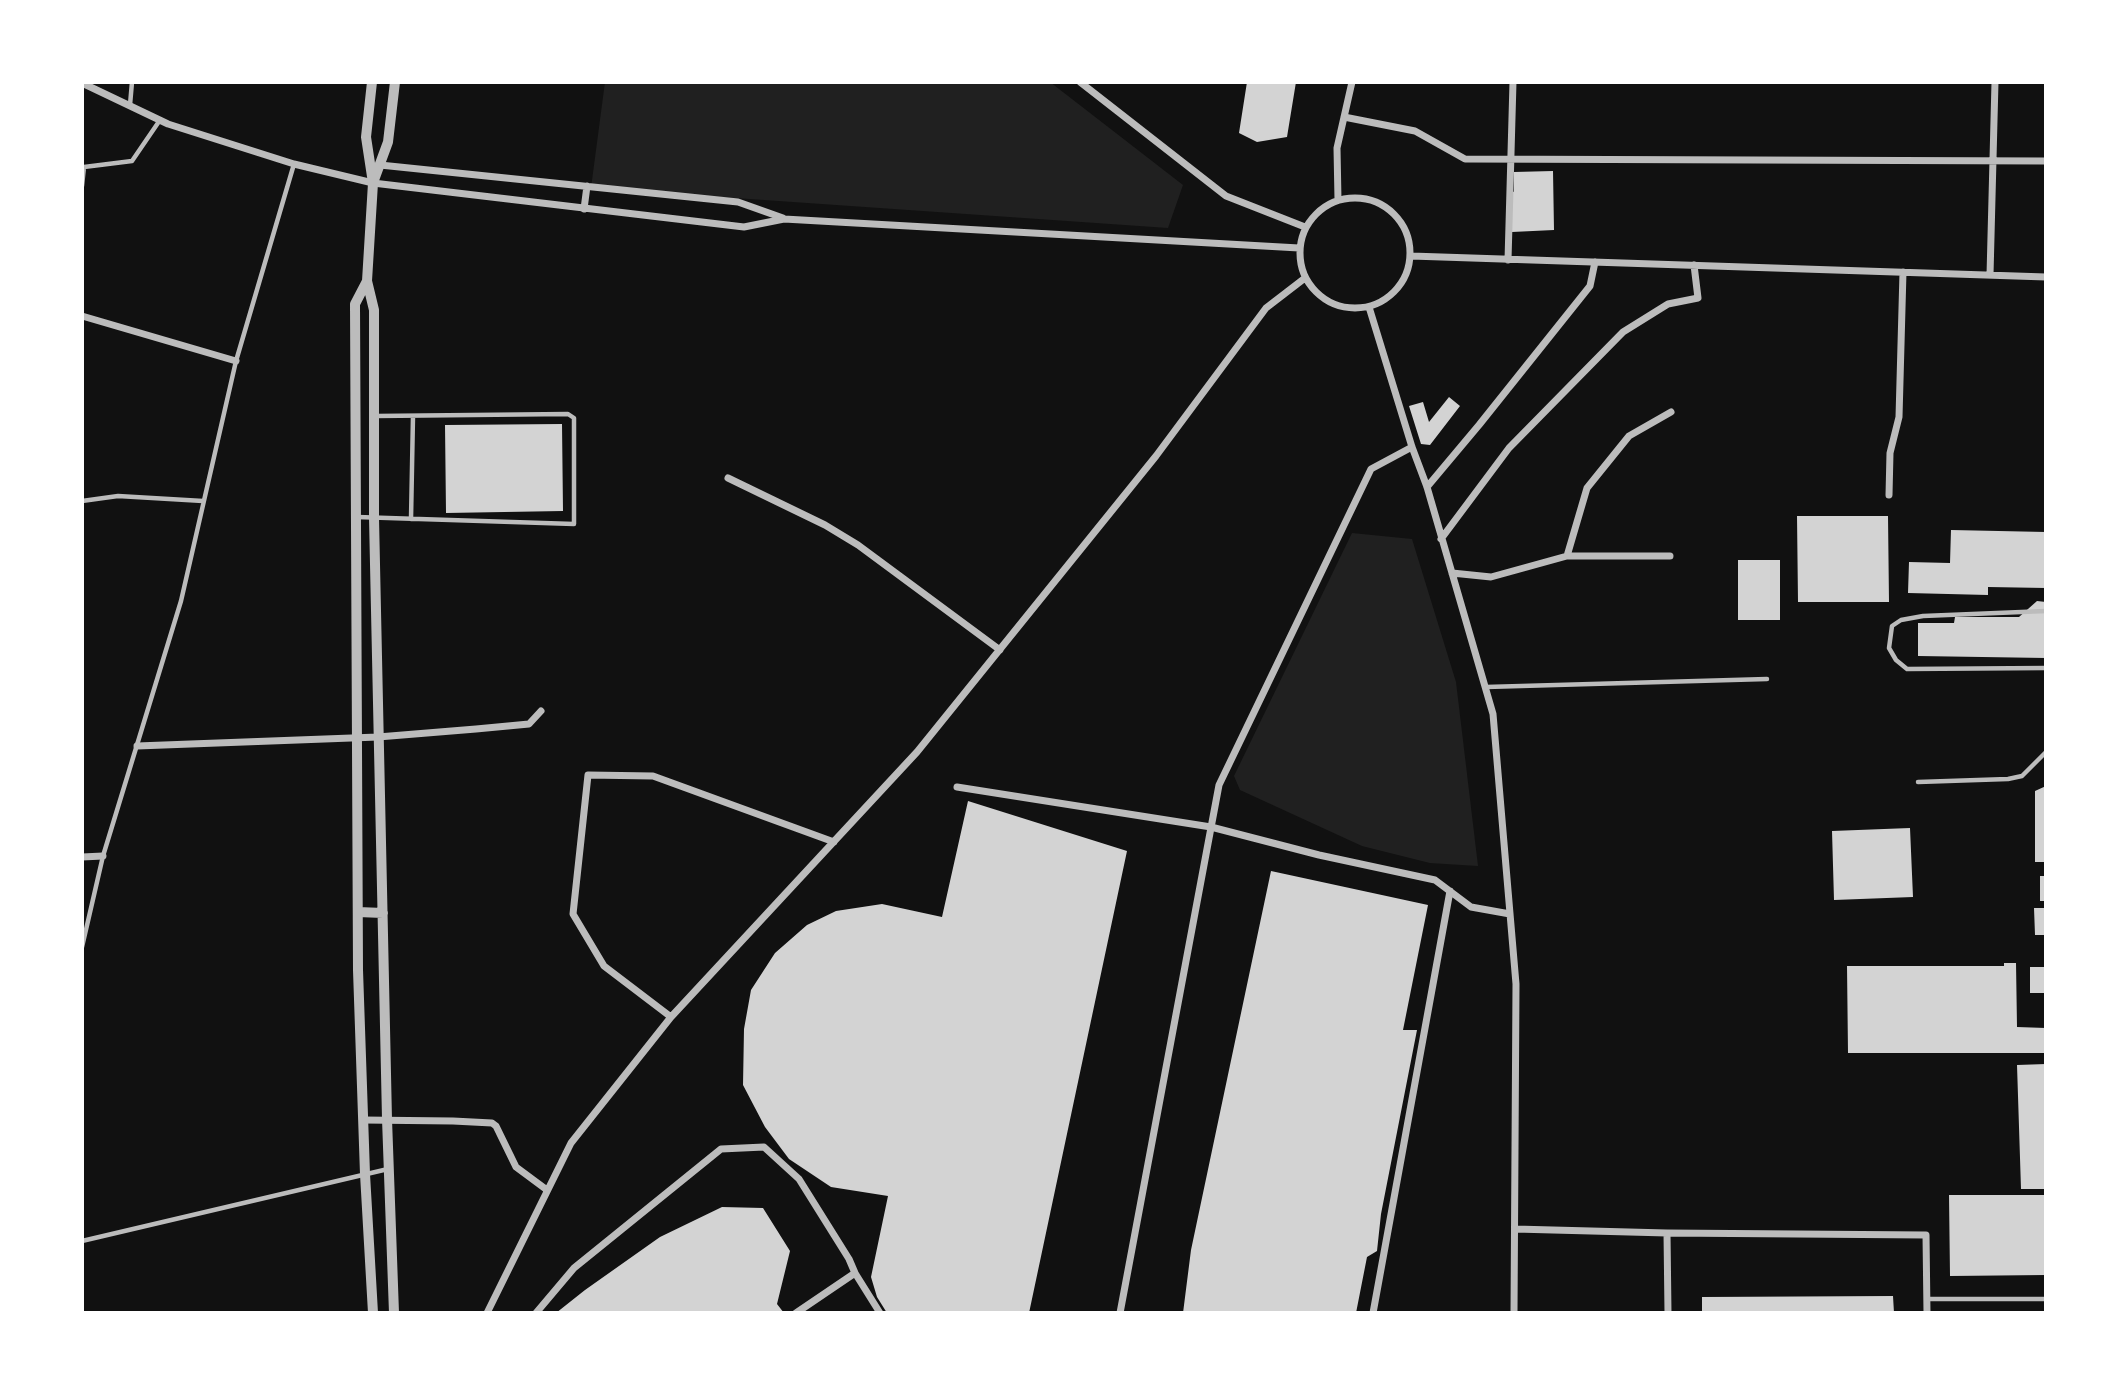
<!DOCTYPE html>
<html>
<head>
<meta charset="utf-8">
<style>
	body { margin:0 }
	#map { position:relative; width:2128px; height:1395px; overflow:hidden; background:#111; font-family:Rubik,sans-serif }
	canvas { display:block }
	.frame { position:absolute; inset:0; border:84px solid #fff; pointer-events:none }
</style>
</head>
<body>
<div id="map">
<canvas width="2128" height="1395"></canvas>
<div class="frame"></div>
</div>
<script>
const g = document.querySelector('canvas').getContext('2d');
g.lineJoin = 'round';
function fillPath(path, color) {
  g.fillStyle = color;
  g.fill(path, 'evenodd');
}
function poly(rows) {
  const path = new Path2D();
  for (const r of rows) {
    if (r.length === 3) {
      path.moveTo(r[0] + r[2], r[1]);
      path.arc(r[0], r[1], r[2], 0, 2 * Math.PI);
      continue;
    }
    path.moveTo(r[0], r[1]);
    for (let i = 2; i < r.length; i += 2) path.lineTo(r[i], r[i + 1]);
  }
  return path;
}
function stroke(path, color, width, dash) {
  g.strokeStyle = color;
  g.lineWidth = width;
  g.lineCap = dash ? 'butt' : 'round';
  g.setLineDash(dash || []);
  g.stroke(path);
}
fillPath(poly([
	[605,82,1050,82,1183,185,1168,228,591,188],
	[1352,533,1412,539,1456,682,1478,866,1430,863,1362,846,1240,790,1234,776]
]), '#202020');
fillPath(poly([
	[1247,82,1296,82,1287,137,1257,142,1239,133],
	[1553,171,1554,230,1512,232,1512,191,1514,192,1514,172],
	[1449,397,1460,406,1430,445,1421,444,1409,406,1423,402,1429,422],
	[562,424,563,511,446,513,445,425],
	[1797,516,1888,516,1889,602,1798,602],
	[1951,530,2046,532,2046,588,1988,587,1988,595,1908,593,1909,562,1950,563],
	[1738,560,1780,560,1780,620,1738,620],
	[2037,601,2046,602,2046,658,1918,656,1918,623,1954,623,1955,617,2019,617],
	[2046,786,2046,862,2035,862,2035,791],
	[968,801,1127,851,1029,1313,887,1313,877,1297,871,1277,888,1196,831,1187,789,1159,765,1127,743,1085,744,1029,751,990,775,953,807,925,836,911,882,904,942,917],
	[1910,828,1913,897,1834,900,1832,831],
	[1271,871,1428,905,1403,1030,1417,1030,1381,1214,1377,1251,1367,1257,1356,1313,1183,1313,1191,1250],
	[2040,876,2046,876,2046,901,2040,901],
	[2034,908,2046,908,2046,935,2035,935],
	[2004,963,2016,963,2017,1027,2046,1028,2046,1053,1848,1053,1847,966,2004,966],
	[2030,967,2046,967,2046,993,2030,993],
	[2046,1064,2046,1189,2021,1189,2017,1065],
	[1949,1195,2046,1195,2046,1275,1950,1276],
	[722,1207,763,1208,790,1251,777,1304,784,1313,556,1313,585,1290,660,1237],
	[1893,1296,1894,1313,1702,1313,1702,1297]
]), '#d3d3d3');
stroke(poly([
	[130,105,132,82],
	[82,186,84,167,132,161,160,120],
	[82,501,118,496,203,501],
	[357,517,574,524,574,418,568,414,376,416],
	[411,519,413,416],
	[2046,611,1923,616,1901,620,1892,626,1889,648,1896,660,1907,669,2046,668],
	[1486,687,1767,679],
	[1918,782,2008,779,2022,776,2046,752],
	[82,947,103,856,181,601,236,361,294,164],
	[82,1241,388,1169],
	[1928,1299,2046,1299]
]), '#bcbcbc', 4.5);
stroke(poly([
	[1080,82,1226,196,1305,227],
	[82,83,168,124,294,164,373,183,744,227,784,219,1299,248],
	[1344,117,1415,131,1465,159,2046,161],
	[380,165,738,202,783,218],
	[1355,253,55],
	[1338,200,1337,148,1352,82],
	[584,209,587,186],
	[1411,256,2046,277],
	[1508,260,1513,82],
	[1990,275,1995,82],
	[1369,307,1412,447,1427,487,1493,714,1516,984,1514,1313],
	[82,316,236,361],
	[728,478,825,525,858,545,1000,650],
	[1427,487,1479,425,1590,286,1595,262],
	[1889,495,1890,453,1899,417,1903,272],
	[1441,539,1509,448,1623,332,1668,304,1698,298,1694,265],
	[1567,556,1587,488,1629,436,1671,412],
	[1452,573,1491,577,1567,556,1670,556],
	[137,746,378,737,476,729,529,724,541,711],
	[957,787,1211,827,1319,855,1435,880,1471,907,1510,914],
	[82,857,103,856],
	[671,1017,604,966,573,914,588,775,653,776,834,842],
	[363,1120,453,1121,492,1123,496,1126,516,1167,547,1190],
	[1515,1229,1667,1233,1926,1235,1927,1313],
	[1667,1233,1668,1313],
	[487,1313,571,1143,671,1017,917,752,1156,456,1266,308,1305,278],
	[536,1313,574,1268,721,1149,764,1147,799,1179,849,1259,855,1273],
	[796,1313,855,1273,880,1313],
	[1120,1313,1219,785,1371,469,1412,447],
	[1373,1313,1450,891]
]), '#bcbcbc', 7);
stroke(poly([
	[372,82,366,137,373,183,367,281,374,310,374,518,387,1119,394,1313],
	[374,180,388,142,395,82],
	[367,281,355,304,358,970,365,1174,373,1313],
	[358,912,383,913]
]), '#bcbcbc', 10);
</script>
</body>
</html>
